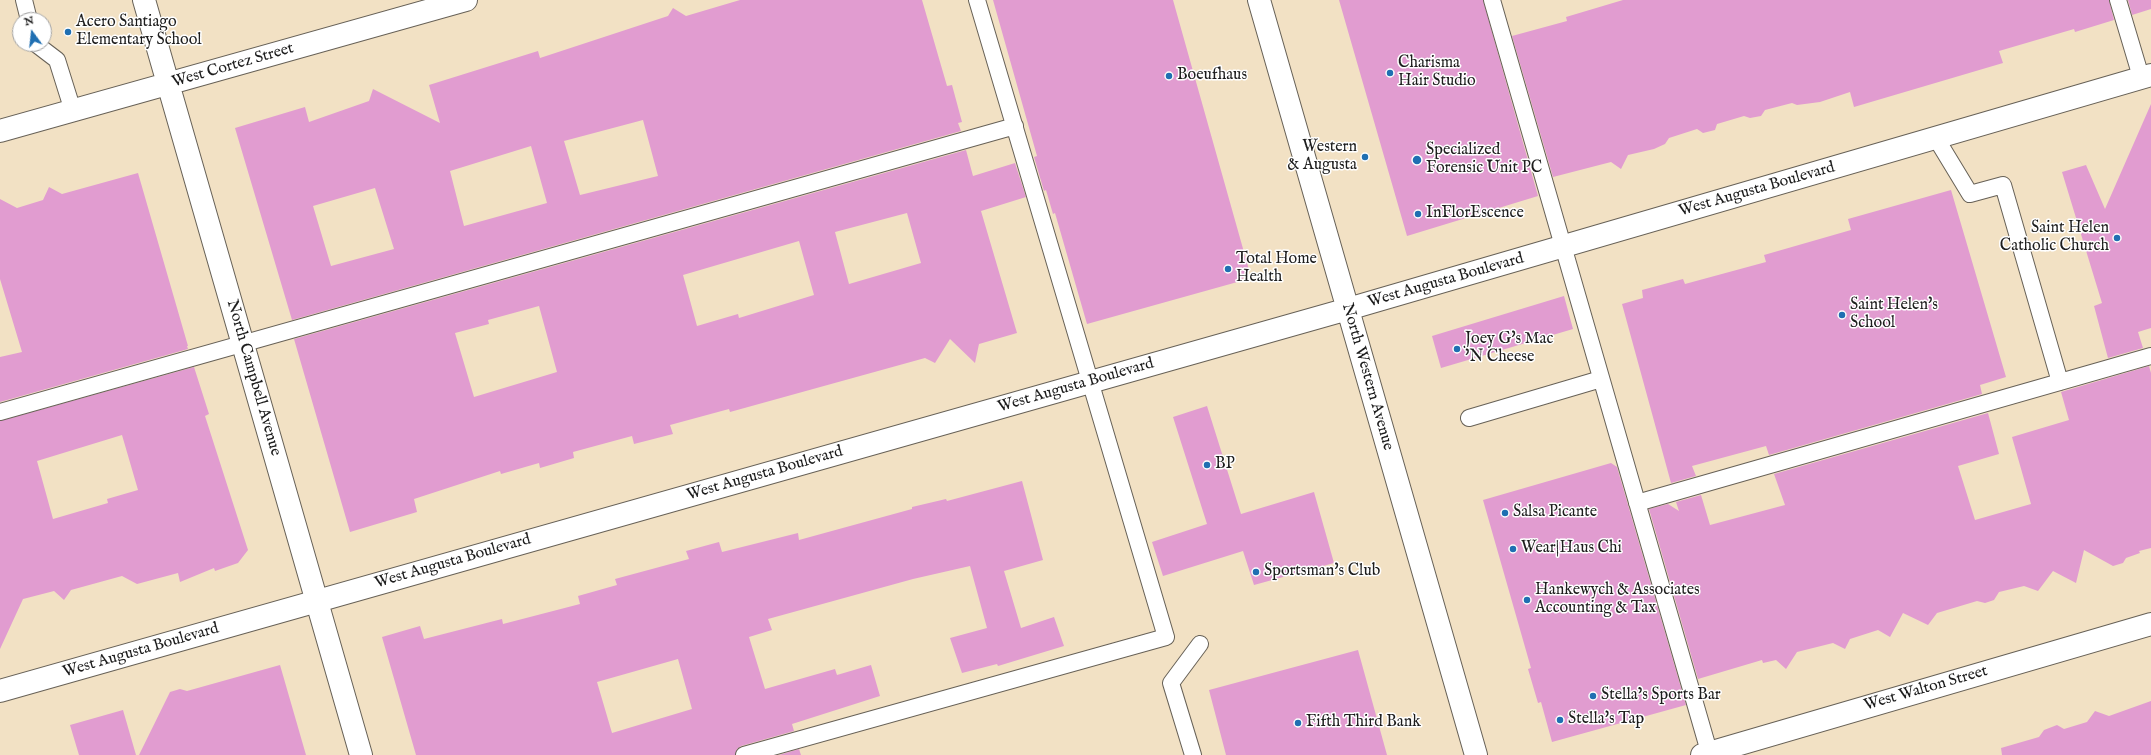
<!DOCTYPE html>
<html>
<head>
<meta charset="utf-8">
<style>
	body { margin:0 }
	#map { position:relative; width:2151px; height:755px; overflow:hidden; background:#f2e1c4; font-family:"IM FELL English",serif }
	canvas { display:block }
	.north { position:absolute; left:12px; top:12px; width:40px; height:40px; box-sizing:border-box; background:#fff; border:1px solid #a4a4a4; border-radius:50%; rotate:345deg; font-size:11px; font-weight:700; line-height:16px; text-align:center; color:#1c1c1c }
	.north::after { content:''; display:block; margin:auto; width:14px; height:18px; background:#1f6fb2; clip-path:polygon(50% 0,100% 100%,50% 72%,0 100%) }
</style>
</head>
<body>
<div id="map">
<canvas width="2151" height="755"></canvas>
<div class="north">N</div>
</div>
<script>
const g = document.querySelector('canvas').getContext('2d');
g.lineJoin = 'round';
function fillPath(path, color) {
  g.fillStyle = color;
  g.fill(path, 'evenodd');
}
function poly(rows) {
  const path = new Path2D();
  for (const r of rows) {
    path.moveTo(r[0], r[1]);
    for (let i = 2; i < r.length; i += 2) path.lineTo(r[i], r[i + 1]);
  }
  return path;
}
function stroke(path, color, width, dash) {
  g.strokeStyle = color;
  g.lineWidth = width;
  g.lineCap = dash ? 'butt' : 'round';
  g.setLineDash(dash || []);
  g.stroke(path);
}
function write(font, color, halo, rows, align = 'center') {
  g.font = font + ' "IM FELL English",serif';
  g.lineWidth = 3;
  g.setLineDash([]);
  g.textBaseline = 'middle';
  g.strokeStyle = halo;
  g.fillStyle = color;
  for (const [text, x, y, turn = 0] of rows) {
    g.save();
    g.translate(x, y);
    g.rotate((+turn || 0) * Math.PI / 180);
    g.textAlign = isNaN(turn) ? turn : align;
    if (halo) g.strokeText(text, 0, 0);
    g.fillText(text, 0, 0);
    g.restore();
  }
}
fillPath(poly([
	[740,0,922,0,947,86,952,85,962,122,958,123,961,131,292,320,235,128,305,107,309,122,369,101,373,89,440,123,429,85,538,51,540,58,668,16,673,8,686,16],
	[643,120,658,176,580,195,564,141],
	[531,146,547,203,464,226,450,171],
	[375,188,394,249,331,266,313,206],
	[993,0,1173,0,1249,270,1241,281,1087,324,1055,213,1053,214,1046,190,1044,191,1034,157,1037,156],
	[1339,0,1483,0,1538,196,1407,236],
	[1623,0,2109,0,2114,20,2075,32,2074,29,1999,51,2003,63,1854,107,1850,92,1820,102,1797,105,1792,103,1765,110,1761,116,1750,118,1744,116,1717,124,1715,130,1703,133,1697,129,1669,138,1665,144,1654,149,1628,155,1621,169,1611,162,1553,177,1512,36,1567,21,1566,17],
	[2128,0,2151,0,2151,9,2132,15],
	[2151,104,2151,328,2138,332,2143,348,2108,358,2094,306,2102,303,2062,172,2086,165,2105,209],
	[966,150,973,176,1015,163,1026,197,981,211,1017,333,979,344,975,363,950,339,935,363,925,358,730,412,729,409,670,425,673,434,634,444,632,436,573,452,574,458,540,468,539,463,501,474,500,471,414,499,417,512,350,532,294,339],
	[907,213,921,263,849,284,835,232],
	[799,241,814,295,739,318,738,314,697,326,683,275],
	[539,306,557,372,474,397,455,333,489,324,488,320],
	[138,173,188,346,187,346,188,349,0,402,0,357,22,352,0,279,0,199,17,208,43,200,49,187,62,194],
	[1951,190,2006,377,1980,385,1982,394,1769,455,1766,446,1692,466,1696,476,1671,483,1622,304,1643,298,1642,290,1683,279,1685,284,1766,262,1764,255,1851,230,1848,219],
	[1564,296,1573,329,1441,368,1432,336],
	[2149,366,2151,373,2151,548,2139,551,2140,553,2126,558,2123,563,2113,566,2084,550,2076,583,2053,571,2038,591,2024,586,1999,592,1994,600,1985,603,1977,601,1937,613,1928,625,1903,613,1890,637,1878,630,1850,639,1845,649,1833,643,1797,652,1786,669,1776,660,1763,663,1762,660,1698,679,1649,509,1668,504,1679,511,1676,502,1701,495,1710,525,1785,505,1774,474,1988,413,1999,454,1958,466,1975,520,2031,504,2012,437,2069,420,2061,392],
	[194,367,209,414,205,416,248,550,238,563,215,571,214,568,180,582,178,573,137,584,122,576,71,590,64,600,54,591,23,599,0,649,0,421],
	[122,435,138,490,107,499,108,503,53,519,37,461],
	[1207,406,1241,514,1314,492,1334,563,1254,585,1243,551,1163,576,1152,542,1207,524,1173,417],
	[1611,463,1617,467,1686,705,1552,742,1541,702,1538,703,1528,669,1531,668,1483,500],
	[1022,481,1043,560,1004,571,1021,628,1054,617,1064,646,998,666,997,664,962,673,950,638,987,628,970,566,913,579,768,619,772,630,749,637,765,689,835,669,837,675,871,665,880,696,792,724,794,731,741,746,737,749,735,755,416,755,382,637,420,626,424,639,502,619,503,624,580,604,578,596,617,585,615,579,689,559,686,551,719,542,722,552,798,533,799,540,912,509,912,507,946,499,947,501],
	[678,659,692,709,612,733,597,682],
	[1358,650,1387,755,1226,755,1209,690],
	[280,665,306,755,139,755,170,692,180,689,187,691],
	[2151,701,2151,755,2002,755,2001,748,2039,737,2044,730,2057,725,2064,729,2087,722,2095,711,2109,716],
	[123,710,136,755,79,755,70,725],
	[799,749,801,755,779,755]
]), '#e19cd0');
const lane = poly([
	[24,0,29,20],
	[1492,0,1710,755],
	[2118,0,2141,77],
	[36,44,57,60,73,111],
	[1936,138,1970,194,2003,185,2060,382],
	[0,412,1015,126],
	[1469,418,1601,379],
	[1637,503,2151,356],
	[744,755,1166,637,977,0],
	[1193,755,1171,683,1200,644]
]);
const street = poly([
	[144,0,361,755],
	[0,131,466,0],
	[1702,755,2151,624]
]);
const secondary = poly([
	[1259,0,1476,755],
	[0,691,1348,309,2151,75]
]);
stroke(lane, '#676157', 18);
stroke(street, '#676157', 24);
stroke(secondary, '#676157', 24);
stroke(lane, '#fff', 16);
stroke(street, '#fff', 22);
stroke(secondary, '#fff', 22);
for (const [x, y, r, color] of [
	[68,32,4,"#1f6fb2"],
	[1390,73,4,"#1f6fb2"],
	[1169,76,4,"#1f6fb2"],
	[1365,157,4,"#1f6fb2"],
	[1417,160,5,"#1f6fb2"],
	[1418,214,4,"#1f6fb2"],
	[2117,238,4,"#1f6fb2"],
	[1228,269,4,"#1f6fb2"],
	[1842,315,4,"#1f6fb2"],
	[1457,349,4,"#1f6fb2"],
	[1207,465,4,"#1f6fb2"],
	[1505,513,4,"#1f6fb2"],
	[1513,549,4,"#1f6fb2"],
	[1256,572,4,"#1f6fb2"],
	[1527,600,4,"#1f6fb2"],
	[1593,696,4,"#1f6fb2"],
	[1560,720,4,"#1f6fb2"],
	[1298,723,4,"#1f6fb2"]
]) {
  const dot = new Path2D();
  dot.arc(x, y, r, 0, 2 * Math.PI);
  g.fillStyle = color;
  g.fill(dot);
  stroke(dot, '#fff', 1.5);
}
write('16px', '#1c1c1c', '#fff', [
	["Acero Santiago",76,23],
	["Elementary School",76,41],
	["Charisma",1398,64],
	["Hair Studio",1398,82],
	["Boeufhaus",1177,76],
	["Western",1357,148,"right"],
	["& Augusta",1357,166,"right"],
	["Specialized",1426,151],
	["Forensic Unit PC",1426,169],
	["InFlorEscence",1426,214],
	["Saint Helen",2109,229,"right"],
	["Catholic Church",2109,247,"right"],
	["Total Home",1236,260],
	["Health",1236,278],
	["Saint Helen's",1850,306],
	["School",1850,324],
	["Joey G's Mac",1465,340],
	["'N Cheese",1465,358],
	["BP",1215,465],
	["Salsa Picante",1513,513],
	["Wear|Haus Chi",1521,549],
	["Sportsman's Club",1264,572],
	["Hankewych & Associates",1535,591],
	["Accounting & Tax",1535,609],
	["Stella’s Sports Bar",1601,696],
	["Stella's Tap",1568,720],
	["Fifth Third Bank",1306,723]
], 'left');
write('16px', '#1c1c1c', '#fff', [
	["West Cortez Street",233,66,-16],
	["West Augusta Boulevard",1757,190,-16],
	["West Augusta Boulevard",1446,281,-16],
	["North Western Avenue",1367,377,74],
	["North Campbell Avenue",253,378,74],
	["West Augusta Boulevard",1076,386,-16],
	["West Augusta Boulevard",765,474,-16],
	["West Augusta Boulevard",453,562,-16],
	["West Augusta Boulevard",141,651,-16],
	["West Walton Street",1926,689,-16]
]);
</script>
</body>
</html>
